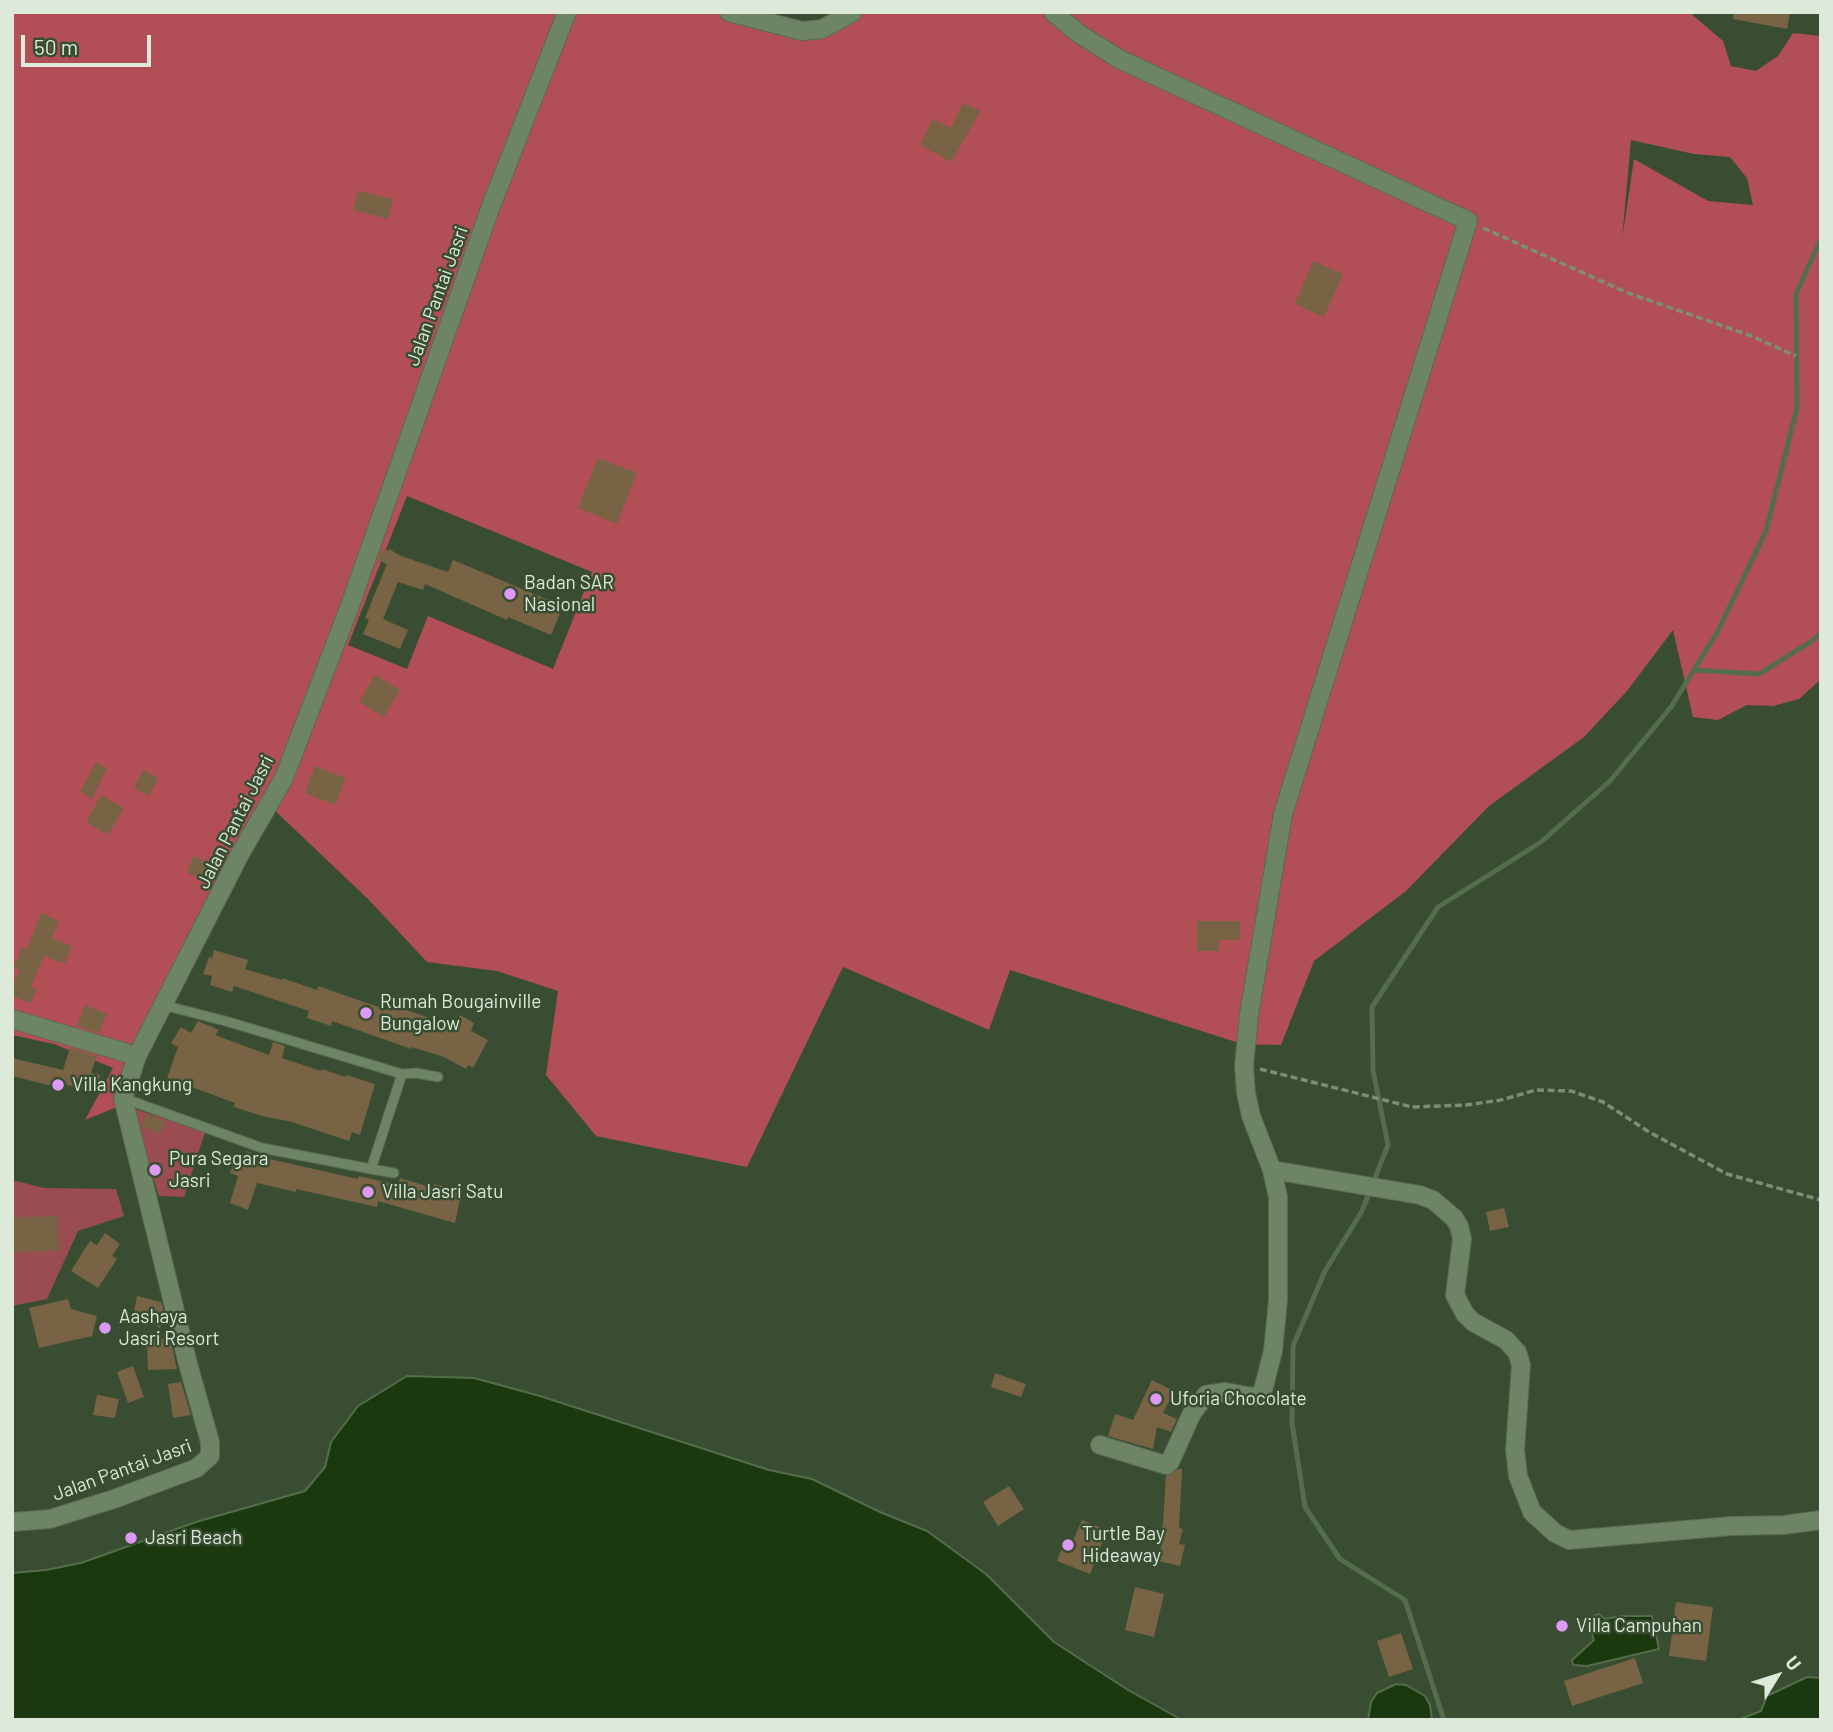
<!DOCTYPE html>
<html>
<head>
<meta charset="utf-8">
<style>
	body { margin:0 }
	#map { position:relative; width:1833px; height:1732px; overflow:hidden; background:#384d31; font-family:Barlow,sans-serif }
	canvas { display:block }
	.frame { position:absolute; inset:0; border:14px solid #ddead9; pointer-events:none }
	.north { position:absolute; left:1742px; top:1641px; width:70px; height:70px; -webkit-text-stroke:5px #384d31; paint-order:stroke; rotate:52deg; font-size:19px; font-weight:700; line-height:28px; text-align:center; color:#ddead9 }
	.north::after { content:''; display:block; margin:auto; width:24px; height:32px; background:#ddead9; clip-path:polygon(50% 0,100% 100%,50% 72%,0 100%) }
	.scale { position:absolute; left:21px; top:35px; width:130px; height:32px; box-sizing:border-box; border:4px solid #ddead9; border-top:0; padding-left:9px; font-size:21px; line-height:24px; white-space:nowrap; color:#ddead9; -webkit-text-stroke:5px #384d31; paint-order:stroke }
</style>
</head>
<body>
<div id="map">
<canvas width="1833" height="1732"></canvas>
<div class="frame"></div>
<div class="north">U</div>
<div class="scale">50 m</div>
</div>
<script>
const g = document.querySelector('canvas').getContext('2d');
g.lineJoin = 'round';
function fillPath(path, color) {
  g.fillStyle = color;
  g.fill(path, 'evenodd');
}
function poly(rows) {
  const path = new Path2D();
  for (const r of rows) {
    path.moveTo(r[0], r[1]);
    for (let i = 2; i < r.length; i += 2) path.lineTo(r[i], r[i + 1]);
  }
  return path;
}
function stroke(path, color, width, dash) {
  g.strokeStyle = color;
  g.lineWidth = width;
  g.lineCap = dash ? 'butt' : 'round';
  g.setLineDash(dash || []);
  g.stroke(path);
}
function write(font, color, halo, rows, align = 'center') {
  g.font = font + ' Barlow,sans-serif';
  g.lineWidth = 5;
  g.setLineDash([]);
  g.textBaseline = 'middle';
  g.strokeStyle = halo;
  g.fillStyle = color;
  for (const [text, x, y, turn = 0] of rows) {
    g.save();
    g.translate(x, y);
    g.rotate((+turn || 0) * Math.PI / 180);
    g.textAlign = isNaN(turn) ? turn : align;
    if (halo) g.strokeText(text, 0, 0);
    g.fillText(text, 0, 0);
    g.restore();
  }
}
fillPath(poly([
	[135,1109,205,1132,184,1197,159,1196,133,1116],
	[12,1180,44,1188,116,1189,124,1216,78,1231,47,1299,12,1306]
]), '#9a4d51');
fillPath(poly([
	[12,12,739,12,808,31,847,12,1689,12,1723,41,1731,66,1756,71,1778,56,1793,33,1821,36,1821,679,1799,699,1773,706,1747,705,1718,720,1693,717,1673,630,1627,691,1584,737,1489,806,1406,891,1314,961,1281,1045,1242,1044,1010,970,989,1030,843,967,747,1167,596,1136,546,1075,558,991,497,971,427,962,369,900,269,805,122,1105,85,1120,113,1068,54,1044,12,1035],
	[1631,140,1694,154,1730,157,1747,178,1753,205,1708,201,1634,159,1622,239],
	[407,496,592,572,553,669,428,616,407,669,348,645]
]), '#b24f56');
const water = poly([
	[407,1376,474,1378,540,1396,769,1470,812,1479,880,1512,927,1531,986,1574,1054,1642,1128,1690,1182,1720,12,1720,12,1573,46,1570,81,1563,196,1522,305,1491,325,1467,331,1442,358,1406,407,1376],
	[1599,1614,1605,1619,1622,1616,1652,1616,1659,1649,1587,1666,1573,1665,1572,1660,1594,1640,1587,1619,1599,1614],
	[1807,1677,1821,1678,1821,1720,1738,1720,1761,1711,1767,1696,1807,1677],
	[1396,1684,1406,1685,1425,1696,1430,1705,1432,1720,1368,1720,1371,1702,1377,1693,1396,1684]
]);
fillPath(water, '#1a390e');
stroke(water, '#546e4b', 2);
stroke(poly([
	[1694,670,1759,674,1812,641,1821,633],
	[1444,1720,1405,1600,1340,1559,1305,1507,1292,1423,1293,1346,1325,1271,1362,1211,1388,1145,1373,1070,1372,1007,1438,907,1541,842,1610,781,1671,707,1717,633,1766,531,1797,408,1796,294,1821,239]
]), '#546e4b', 5);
fillPath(poly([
	[1734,12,1790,12,1787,29,1733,19],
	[963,103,981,111,951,162,920,145,933,119,951,128],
	[358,191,393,199,388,219,353,210],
	[1313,261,1343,274,1324,317,1295,304],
	[598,458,637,473,617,524,578,508],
	[382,549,388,551,389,549,401,556,448,572,453,560,563,606,551,635,508,617,507,620,425,584,423,590,398,582,383,619,408,630,400,649,363,634,369,620,365,618,387,564,378,560],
	[375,675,400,690,384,717,359,702],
	[96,762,107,768,92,799,80,792],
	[315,766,346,778,335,805,305,793],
	[143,770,158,778,149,796,134,788],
	[101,795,124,808,108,835,86,822],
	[193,856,213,864,207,880,187,873],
	[41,913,59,921,52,938,72,946,65,964,44,956,31,987,37,989,31,1003,12,996,12,989,20,970,14,968,22,947,27,949],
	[1197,921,1240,921,1240,940,1219,940,1219,951,1197,951],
	[214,950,248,960,245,969,282,980,282,978,317,990,318,986,387,1010,390,1004,455,1027,460,1015,474,1023,471,1031,488,1040,473,1068,468,1065,466,1069,444,1057,412,1047,411,1049,332,1021,331,1026,307,1018,309,1011,234,986,232,992,210,985,212,976,203,974,209,957,212,958],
	[85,1005,107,1014,99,1033,77,1026],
	[198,1021,219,1030,215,1035,269,1055,273,1042,285,1046,282,1058,321,1071,322,1069,345,1077,346,1075,375,1084,360,1135,352,1132,349,1141,292,1122,262,1116,234,1107,235,1103,167,1078,178,1047,171,1043,181,1027,191,1033],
	[70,1048,97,1056,91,1073,100,1075,95,1093,57,1082,56,1087,12,1076,12,1058,63,1070],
	[147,1114,165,1122,160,1134,142,1126],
	[246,1151,265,1158,358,1179,359,1176,398,1185,400,1178,433,1188,434,1184,462,1190,455,1223,378,1201,377,1207,296,1189,296,1192,257,1183,248,1210,230,1203,238,1176,230,1173,235,1160,242,1163],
	[1504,1208,1509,1227,1490,1231,1486,1212],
	[58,1216,59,1251,12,1252,12,1218],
	[105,1233,120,1244,112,1256,117,1259,98,1288,71,1271,90,1241,97,1245],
	[137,1296,161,1302,164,1312,160,1328,134,1311],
	[68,1299,71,1309,97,1316,92,1336,39,1348,29,1308],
	[170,1338,177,1369,148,1370,147,1340],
	[133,1366,144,1397,128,1403,117,1372],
	[995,1373,1026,1384,1021,1397,991,1387],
	[1152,1380,1174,1391,1163,1413,1177,1419,1171,1432,1157,1427,1153,1449,1108,1436,1115,1414,1133,1420],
	[181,1382,191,1415,173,1418,168,1384],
	[97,1395,119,1399,115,1418,93,1415],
	[1178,1469,1182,1469,1179,1528,1183,1529,1179,1544,1185,1545,1180,1566,1158,1561,1163,1539,1160,1538,1163,1523,1166,1476],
	[1009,1486,1024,1509,998,1526,983,1502],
	[1082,1520,1107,1530,1090,1574,1057,1561,1065,1540,1072,1543],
	[1135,1587,1164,1594,1154,1637,1125,1630],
	[1676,1602,1713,1607,1706,1661,1669,1656],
	[1401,1633,1413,1669,1389,1677,1377,1641],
	[1635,1658,1643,1683,1572,1706,1564,1681]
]), '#786444');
const service = poly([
	[402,1074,416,1073,438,1077],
	[123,1098,262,1148,371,1169,402,1074,229,1022,163,1005],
	[371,1169,394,1173]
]);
const minor = poly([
	[1053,12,1078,33,1119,59,1468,221,1283,814,1249,1015,1244,1066,1246,1093,1251,1116,1272,1170,1278,1197,1278,1300,1273,1351,1263,1390,1259,1395,1253,1397,1225,1392,1206,1395,1192,1413,1170,1462,1166,1465,1100,1445],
	[12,1019,137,1056],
	[1272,1170,1420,1195,1433,1200,1454,1218,1459,1226,1462,1239,1455,1295,1465,1314,1473,1322,1506,1340,1517,1352,1521,1365,1515,1450,1518,1476,1532,1512,1555,1533,1569,1540,1732,1526,1784,1525,1821,1520],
	[12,1522,50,1519,114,1499,197,1468,210,1456,210,1442,188,1364,123,1098,137,1056,240,854,284,778,349,608,491,206,567,12]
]);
const tertiary = poly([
	[729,12,802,31,822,29,853,12]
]);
stroke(service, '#586a52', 11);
stroke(minor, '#586a52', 20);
stroke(tertiary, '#586a52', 20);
stroke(poly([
	[1483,228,1628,293,1749,335,1796,356],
	[1260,1069,1412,1107,1466,1105,1501,1100,1536,1090,1571,1091,1603,1102,1649,1132,1727,1174,1821,1200]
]), '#7d8e77', 3.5, [7, 3.5]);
stroke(service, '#6d8465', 9);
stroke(minor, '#6d8465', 18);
stroke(tertiary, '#6d8465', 18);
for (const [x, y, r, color] of [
	[510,594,7,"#dd99f3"],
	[366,1013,7,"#dd99f3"],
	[58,1085,7,"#dd99f3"],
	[155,1170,7,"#dd99f3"],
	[368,1192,7,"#dd99f3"],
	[105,1328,7,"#dd99f3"],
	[1156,1399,7,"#dd99f3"],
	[131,1538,7,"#dd99f3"],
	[1068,1545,7,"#dd99f3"],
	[1562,1626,7,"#dd99f3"]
]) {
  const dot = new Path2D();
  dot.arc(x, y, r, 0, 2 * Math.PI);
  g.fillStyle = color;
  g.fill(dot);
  stroke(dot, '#384d31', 2.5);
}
write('19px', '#ddead9', '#384d31', [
	["Jalan Pantai Jasri",437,296,-70],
	["Jalan Pantai Jasri",235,822,-63],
	["Jalan Pantai Jasri",122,1470,-20]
]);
write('19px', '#ddead9', '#384d31', [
	["Badan SAR",524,583],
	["Nasional",524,605],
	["Rumah Bougainville",380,1002],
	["Bungalow",380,1024],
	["Villa Kangkung",72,1085],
	["Pura Segara",169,1159],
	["Jasri",169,1181],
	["Villa Jasri Satu",382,1192],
	["Aashaya",119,1317],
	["Jasri Resort",119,1339],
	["Uforia Chocolate",1170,1399],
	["Turtle Bay",1082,1534],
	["Hideaway",1082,1556],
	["Jasri Beach",145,1538],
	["Villa Campuhan",1576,1626]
], 'left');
</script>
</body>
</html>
